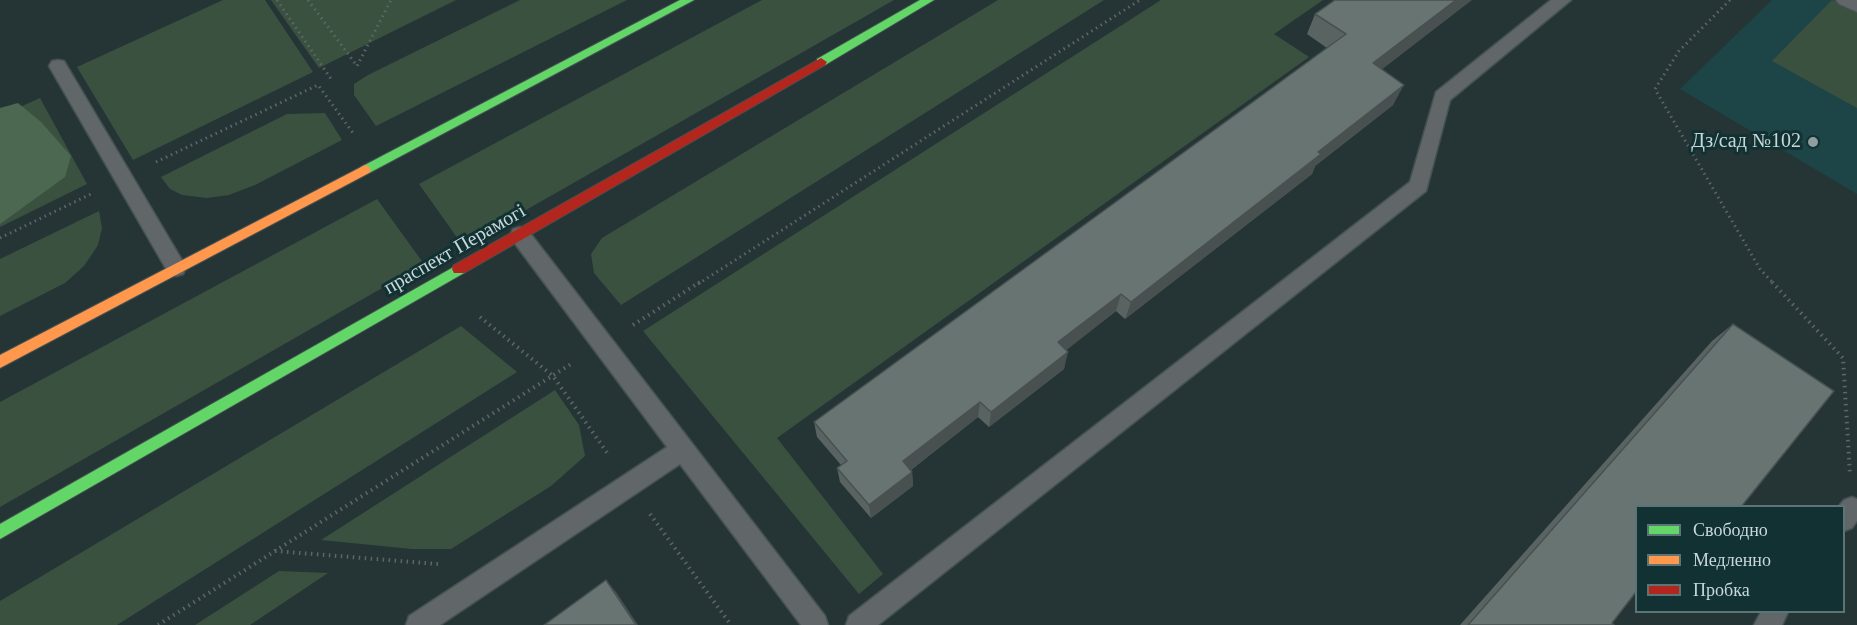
<!DOCTYPE html>
<html>
<head>
<meta charset="utf-8">
<style>
	body { margin:0 }
	#map { position:relative; width:1857px; height:625px; overflow:hidden; background:#253536; font-family:"Times New Roman",serif }
	canvas { display:block }
	.legend { position:absolute; left:1635px; top:505px; width:210px; height:108px; box-sizing:border-box; background:#123133; border:2px solid #5b7476; margin:0; padding:8px 10px; list-style:none; font-size:18px; color:#c8d8da }
	.legend li { display:flex; align-items:center; gap:12px; height:30px }
	.legend b { width:30px; border:2px solid #5b7476 }
</style>
</head>
<body>
<div id="map">
<canvas width="1857" height="625"></canvas>
<ul class="legend">
<li><b style="height:8px;background:#63d668"></b>Свободно</li>
<li><b style="height:8px;background:#ff974d"></b>Медленно</li>
<li><b style="height:8px;background:#b3261e"></b>Пробка</li>
</ul>
</div>
<script>
const g = document.querySelector('canvas').getContext('2d');
g.lineJoin = 'round';
function fillPath(path, color) {
  g.fillStyle = color;
  g.fill(path, 'evenodd');
}
function poly(rows) {
  const path = new Path2D();
  for (const r of rows) {
    path.moveTo(r[0], r[1]);
    for (let i = 2; i < r.length; i += 2) path.lineTo(r[i], r[i + 1]);
  }
  return path;
}
function stroke(path, color, width, dash) {
  g.strokeStyle = color;
  g.lineWidth = width;
  g.lineCap = dash ? 'butt' : 'round';
  g.setLineDash(dash || []);
  g.stroke(path);
}
function write(font, color, halo, rows, align = 'center') {
  g.font = font + ' "Times New Roman",serif';
  g.lineWidth = 6;
  g.setLineDash([]);
  g.textBaseline = 'middle';
  g.strokeStyle = halo;
  g.fillStyle = color;
  for (const [text, x, y, turn = 0] of rows) {
    g.save();
    g.translate(x, y);
    g.rotate((+turn || 0) * Math.PI / 180);
    g.textAlign = isNaN(turn) ? turn : align;
    if (halo) g.strokeText(text, 0, 0);
    g.fillText(text, 0, 0);
    g.restore();
  }
}
fillPath(poly([
	[1772,0,1857,0,1857,194,1680,89]
]), '#1d4446');
fillPath(poly([
	[223,0,265,0,313,72,133,160,77,67],
	[271,0,456,0,319,68],
	[520,0,627,0,376,126,354,95,354,84,368,75],
	[762,0,894,0,463,246,419,184],
	[998,0,1104,0,621,305,594,273,591,254,602,238],
	[1161,0,1323,0,1274,34,1309,57,777,438,883,574,859,594,643,331],
	[1832,0,1857,12,1857,108,1772,61],
	[40,98,87,184,0,227,0,116],
	[325,113,342,140,255,185,229,195,207,198,182,195,170,189,161,177,287,114],
	[377,199,424,264,0,507,0,402],
	[99,211,102,228,98,245,84,266,65,283,0,316,0,259],
	[461,326,517,372,117,625,0,625,0,601],
	[555,390,579,425,585,456,551,486,451,549,412,549,321,540],
	[279,571,328,573,250,625,195,625]
]), '#3b513f');
fillPath(poly([
	[18,103,41,122,71,156,65,177,0,224,0,108]
]), '#4d6851');
const lane = poly([
	[1551,0,1571,0,1450,100,1426,191,878,625,846,625,849,616,1410,182,1436,92,1551,0],
	[1836,0,1857,0,1857,12,1839,4,1836,0],
	[58,60,64,61,183,262,186,268,183,274,176,276,169,274,49,66,52,61,58,60],
	[520,227,527,229,825,616,828,625,801,625,680,464,440,625,406,625,409,616,667,447,513,241,510,235,513,229,520,227],
	[1852,497,1857,499,1857,521,1852,528,1844,531,1844,506,1839,506,1844,500,1852,497],
	[1761,612,1788,612,1782,625,1754,625,1761,612]
]);
const fast = poly([
	[680,0,694,0,369,173,361,173,359,170,361,167,680,0],
	[920,0,934,0,825,65,817,65,817,59,920,0],
	[459,264,464,265,466,269,464,273,0,539,0,524,459,264]
]);
const slow = poly([
	[365,165,369,167,371,170,369,173,0,368,0,355,365,165]
]);
const jam = poly([
	[821,58,827,62,825,65,464,273,454,273,452,269,454,265,821,58]
]);
stroke(lane, '#445152', 3);
stroke(fast, '#445152', 2);
stroke(slow, '#445152', 2);
stroke(jam, '#445152', 2);
stroke(poly([
	[277,0,331,79],
	[308,0,357,66,391,0],
	[1730,0,1679,51,1655,89,1760,269,1774,284],
	[156,162,318,85,353,133],
	[0,238,93,193],
	[698,284,1140,0]
]), '#5f6667', 3, [1.5, 4]);
stroke(poly([
	[1772,282,1843,358,1850,474],
	[480,317,553,376,608,454],
	[633,325,700,282],
	[650,514,731,625],
	[275,551,438,564],
	[158,625,571,364]
]), '#5f6667', 4, [1.5, 4.5]);
fillPath(lane, '#616668');
fillPath(fast, '#63d668');
fillPath(slow, '#ff974d');
fillPath(jam, '#b3261e');
fillPath(poly([
	[1335,0,1382,69,1393,105,1315,166,1312,174,1125,319,1116,311,1066,350,1064,369,989,427,978,417,911,470,912,472,913,486,871,518,840,482,837,468,841,465,817,437,814,422,1327,48,1307,34,1315,14],
	[1733,324,1636,507,1612,623,1614,625,1460,625,1712,341]
]), '#596462');
fillPath(poly([
	[1456,0,1472,0,1363,84,1373,63],
	[1404,85,1393,105,1315,166,1312,174,1125,319,1131,302,1318,152],
	[1121,294,1116,311,1055,359,1058,342],
	[1068,352,1064,369,989,427,991,412],
	[980,402,978,417,904,475,903,461],
	[912,472,913,486,871,518,869,505],
	[606,580,616,592,638,625,636,625]
]), '#485150');
const building = poly([
	[1335,0,1456,0,1373,63,1404,85,1318,152,1321,154,1131,302,1121,294,1058,342,1068,352,991,412,980,402,903,461,912,472,869,505,837,468,847,461,814,422,1346,34,1315,14,1335,0],
	[1733,324,1834,391,1741,507,1636,507,1636,592,1612,623,1614,625,1468,625,1733,324],
	[606,580,636,625,544,625,606,580]
]);
fillPath(building, '#677472');
stroke(building, '#485150', 1.5);
for (const [x, y, r, color] of [
	[1813,142,6,"#8f9fa1"]
]) {
  const dot = new Path2D();
  dot.arc(x, y, r, 0, 2 * Math.PI);
  g.fillStyle = color;
  g.fill(dot);
  stroke(dot, '#123133', 2);
}
write('20px', '#c8d8da', '#123133', [
	["Дз/сад №102",1801,142]
], 'right');
write('20px', '#c8d8da', '#123133', [
	["праспект Перамогі",455,250,-30]
]);
</script>
</body>
</html>
